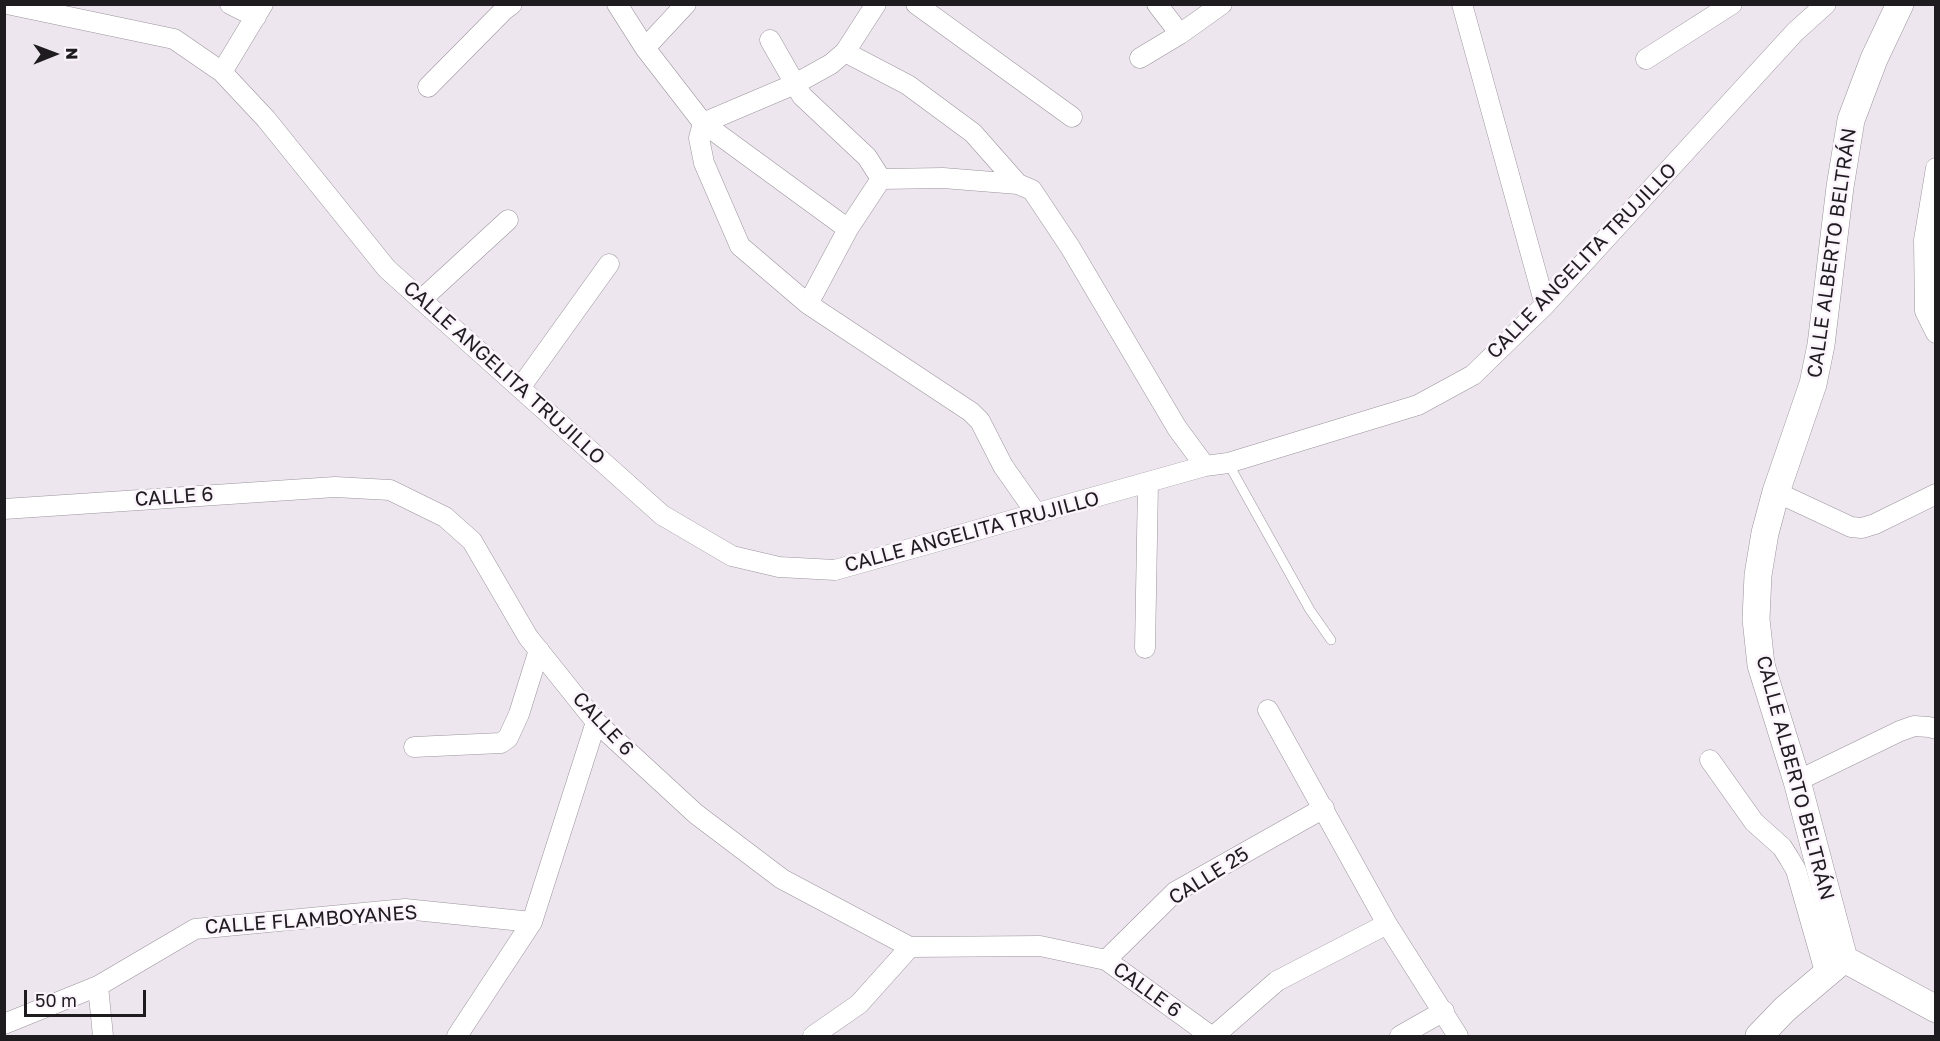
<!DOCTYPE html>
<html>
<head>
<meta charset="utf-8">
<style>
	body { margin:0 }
	#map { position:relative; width:1940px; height:1041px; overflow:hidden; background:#eee6ef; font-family:"Golos Text",sans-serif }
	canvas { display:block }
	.frame { position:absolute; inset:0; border:6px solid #1f1c1f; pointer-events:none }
	.north { position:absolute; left:24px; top:24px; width:60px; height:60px; -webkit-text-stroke:4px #fcf4fc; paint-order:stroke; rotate:89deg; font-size:16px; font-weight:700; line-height:24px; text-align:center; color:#1f1c1f }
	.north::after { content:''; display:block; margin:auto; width:21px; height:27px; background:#1f1c1f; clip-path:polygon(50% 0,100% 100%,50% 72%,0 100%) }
	.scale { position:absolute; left:24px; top:990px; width:122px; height:27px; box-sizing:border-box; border:3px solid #1f1c1f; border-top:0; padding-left:8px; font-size:18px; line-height:21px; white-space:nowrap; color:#1f1c1f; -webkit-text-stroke:4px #fcf4fc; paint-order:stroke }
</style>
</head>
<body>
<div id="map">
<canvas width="1940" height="1041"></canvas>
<div class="frame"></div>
<div class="north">N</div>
<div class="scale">50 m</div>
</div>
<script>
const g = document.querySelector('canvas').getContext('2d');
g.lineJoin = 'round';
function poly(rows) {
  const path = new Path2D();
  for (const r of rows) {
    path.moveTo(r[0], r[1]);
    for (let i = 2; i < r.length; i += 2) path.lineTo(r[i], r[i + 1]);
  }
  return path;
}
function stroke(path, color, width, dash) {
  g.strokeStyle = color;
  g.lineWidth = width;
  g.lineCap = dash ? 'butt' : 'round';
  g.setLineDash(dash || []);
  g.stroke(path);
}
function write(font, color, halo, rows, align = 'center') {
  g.font = font + ' "Golos Text",sans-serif';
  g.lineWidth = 5;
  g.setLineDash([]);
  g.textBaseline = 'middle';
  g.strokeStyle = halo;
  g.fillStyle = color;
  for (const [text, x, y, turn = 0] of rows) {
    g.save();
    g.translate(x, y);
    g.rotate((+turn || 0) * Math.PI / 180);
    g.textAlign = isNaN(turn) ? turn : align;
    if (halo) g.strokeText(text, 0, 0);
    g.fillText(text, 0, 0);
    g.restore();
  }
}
const service = poly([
	[1228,463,1310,610,1331,640]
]);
const minor = poly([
	[7,4,174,39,222,72,266,119,387,269,662,515,732,556,779,567,835,570,1205,466,1228,463,1418,405,1473,375,1545,305,1795,32,1826,4],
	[230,4,256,17],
	[617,4,645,48],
	[686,4,645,48,703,123,848,229],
	[916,4,1072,117],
	[1157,4,1180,34],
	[1462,4,1545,305],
	[770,40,802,96,867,157,881,179,848,229,808,304,971,412,980,421,1003,466,1036,513],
	[845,52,908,85,973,133,1018,184],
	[1140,58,1180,34,1222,4],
	[1646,59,1732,4],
	[222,72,263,4],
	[428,87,504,10,512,4],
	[1936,168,1924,240,1925,311,1936,333],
	[881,179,943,178,1018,184,1032,190,1070,247,1177,428,1205,466],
	[421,300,508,220],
	[808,304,740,246,704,163,699,138,703,123,795,84,831,64,845,52,876,4],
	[520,388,609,264],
	[1776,492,1851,527,1862,528,1875,524,1936,494],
	[4,509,335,487,390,490,445,517,472,541,528,637,596,722,696,814,782,879,910,947,1040,946,1106,960,1211,1036],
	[1145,648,1148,484],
	[1268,710,1387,924,1458,1036],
	[414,747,501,743,508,738,519,714,539,650],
	[1710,760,1754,822,1782,847,1789,858,1796,870,1826,975],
	[1797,781,1900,731,1914,726,1929,727,1936,729],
	[1106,960,1175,892,1324,808],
	[98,986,103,1036],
	[4,1024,98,986,195,929,405,909,532,922],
	[457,1036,532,922,596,722],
	[813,1036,859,1004,910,947],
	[1214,1036,1277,981,1387,924],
	[1400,1036,1444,1011]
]);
const secondary = poly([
	[1844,959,1797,781,1761,665,1756,619,1758,575,1765,533,1776,492,1813,384,1821,345,1840,187,1851,120,1874,59,1900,4],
	[1844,959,1936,1009],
	[1759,1036,1785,1009,1844,959]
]);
stroke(service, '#9b949c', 10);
stroke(minor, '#9b949c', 21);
stroke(secondary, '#9b949c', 28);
stroke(service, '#fff', 9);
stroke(minor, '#fff', 20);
stroke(secondary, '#fff', 27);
write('20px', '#1f1c1f', '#fcf4fc', [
	["CALLE ALBERTO BELTRÁN",1832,253,-82],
	["CALLE ANGELITA TRUJILLO",1582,261,-46],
	["CALLE ANGELITA TRUJILLO",504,373,42],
	["CALLE 6",174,497,-4],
	["CALLE ANGELITA TRUJILLO",972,532,-15],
	["CALLE 6",603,724,47],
	["CALLE ALBERTO BELTRÁN",1795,778,75],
	["CALLE 25",1209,876,-32],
	["CALLE FLAMBOYANES",311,920,-4],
	["CALLE 6",1147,990,36]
]);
</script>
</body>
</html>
